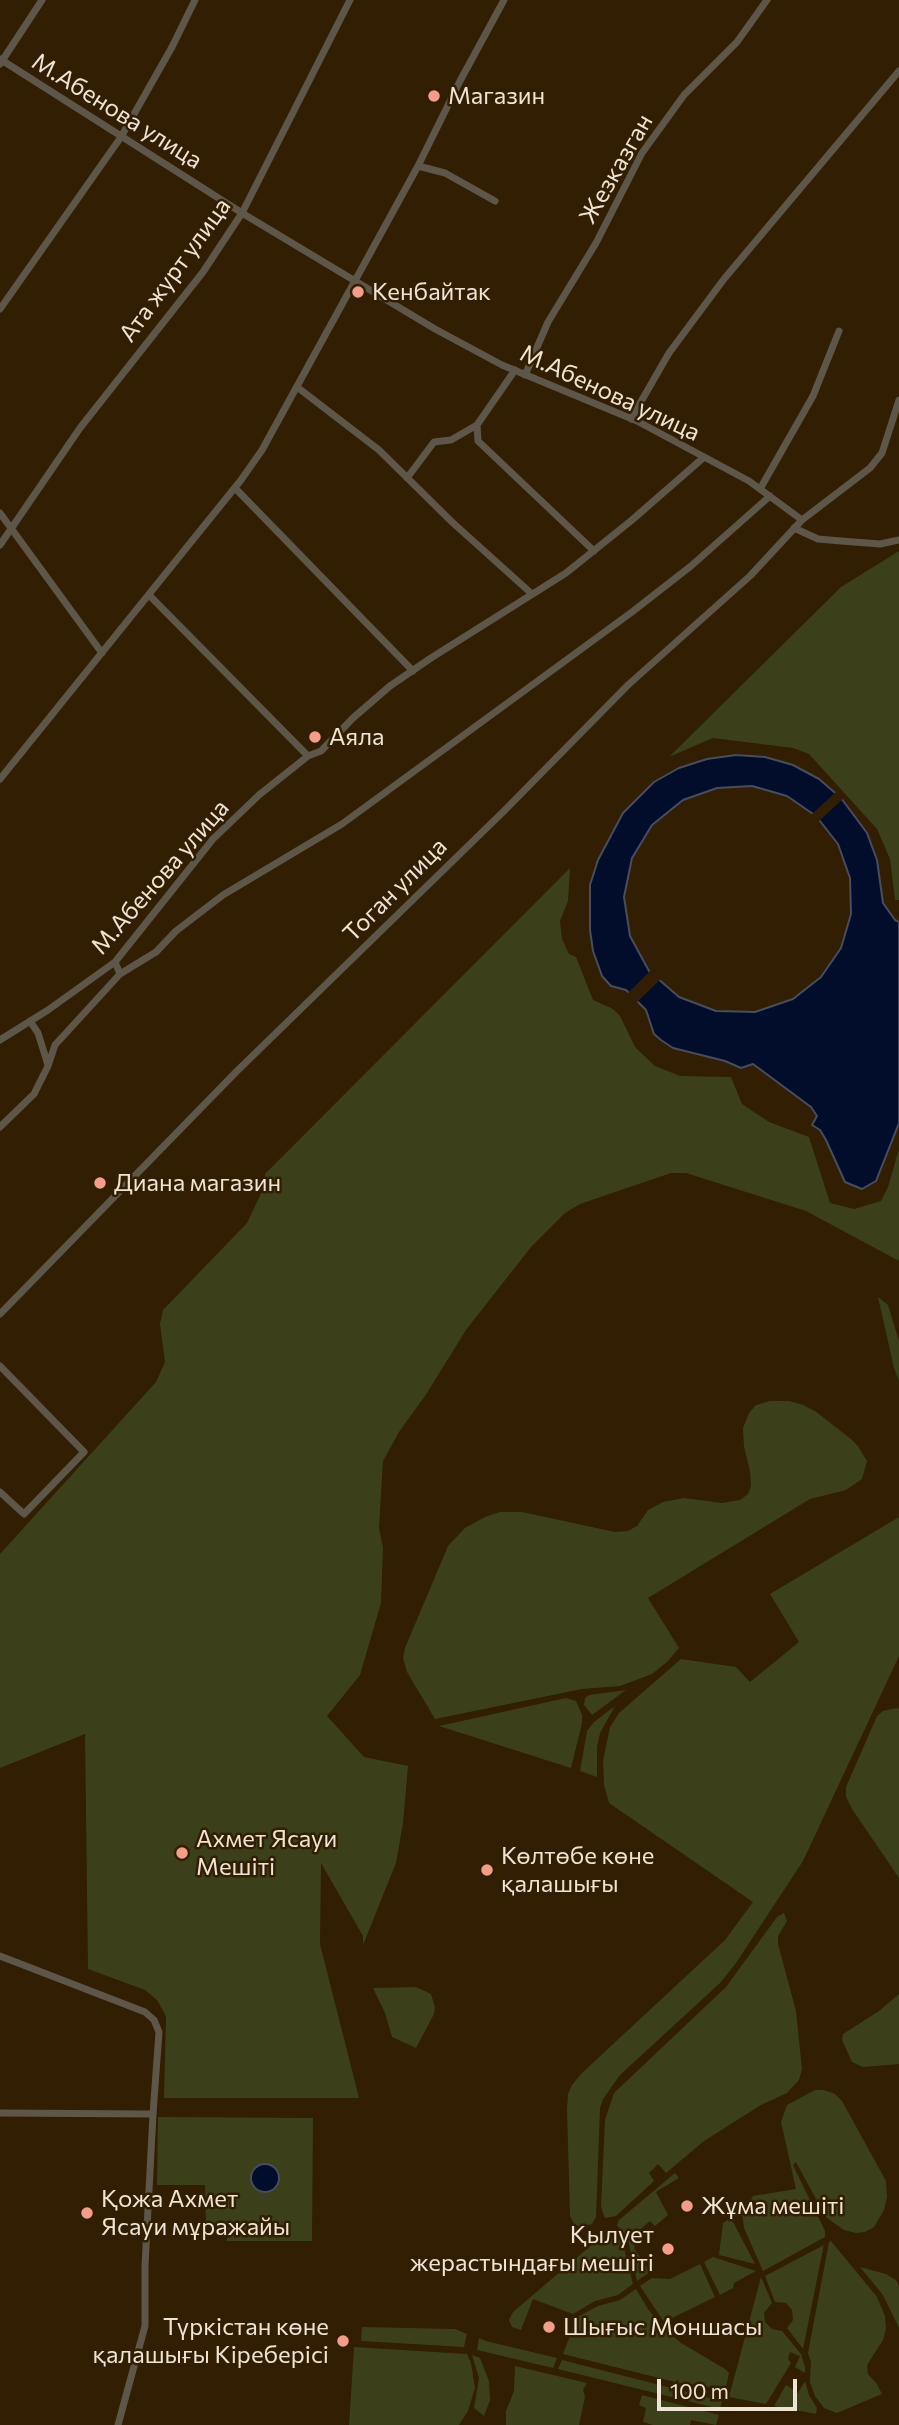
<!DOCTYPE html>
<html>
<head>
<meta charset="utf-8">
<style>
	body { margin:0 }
	#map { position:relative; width:899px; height:2425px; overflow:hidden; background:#311e03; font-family:Commissioner,sans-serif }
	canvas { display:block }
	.scale { position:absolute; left:657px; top:2379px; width:140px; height:32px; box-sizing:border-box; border:4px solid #efe3d3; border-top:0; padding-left:9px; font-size:21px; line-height:24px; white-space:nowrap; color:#efe3d3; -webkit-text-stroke:5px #311e03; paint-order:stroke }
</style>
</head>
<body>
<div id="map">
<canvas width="899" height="2425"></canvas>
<div class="scale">100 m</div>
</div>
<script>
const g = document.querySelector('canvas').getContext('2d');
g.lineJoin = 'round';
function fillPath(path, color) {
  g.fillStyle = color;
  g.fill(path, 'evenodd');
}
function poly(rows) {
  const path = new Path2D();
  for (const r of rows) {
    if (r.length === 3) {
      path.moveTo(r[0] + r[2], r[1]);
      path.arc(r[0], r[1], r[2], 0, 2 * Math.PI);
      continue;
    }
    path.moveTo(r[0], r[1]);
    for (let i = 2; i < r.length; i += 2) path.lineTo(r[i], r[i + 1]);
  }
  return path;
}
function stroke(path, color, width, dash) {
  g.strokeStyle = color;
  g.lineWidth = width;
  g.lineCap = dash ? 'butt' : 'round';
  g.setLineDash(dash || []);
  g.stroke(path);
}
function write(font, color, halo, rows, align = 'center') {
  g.font = font + ' Commissioner,sans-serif';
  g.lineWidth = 5;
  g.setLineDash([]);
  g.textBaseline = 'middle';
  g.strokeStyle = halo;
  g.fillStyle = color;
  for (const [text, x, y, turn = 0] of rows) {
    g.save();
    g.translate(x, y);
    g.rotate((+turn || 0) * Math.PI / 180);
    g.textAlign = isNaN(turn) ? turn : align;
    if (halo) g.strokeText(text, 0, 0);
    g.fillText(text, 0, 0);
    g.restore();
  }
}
fillPath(poly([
	[899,551,899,900,895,900,890,859,877,829,809,754,793,748,713,738,669,757,841,587],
	[570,868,568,901,560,921,562,939,569,954,576,957,593,1000,613,1009,620,1016,635,1047,655,1066,680,1076,731,1077,742,1104,769,1122,809,1137,830,1203,854,1209,881,1201,888,1187,899,1149,899,1261,806,1211,686,1173,671,1173,580,1204,565,1213,531,1247,466,1330,425,1396,399,1432,383,1461,379,1528,383,1548,381,1603,360,1675,327,1716,364,1757,408,1766,403,1823,396,1863,363,1945,363,1936,321,1863,320,1944,359,2098,164,2098,166,2016,157,2000,145,1990,88,1969,85,1734,0,1768,0,1554,156,1382,165,1362,160,1324,163,1310,247,1223,265,1185,265,1174],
	[878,1297,888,1305,899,1341,899,1381,894,1368],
	[770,1401,789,1401,803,1405,815,1411,851,1439,858,1446,867,1461,862,1479,846,1490,810,1499,648,1598,679,1648,667,1662,652,1674,620,1686,582,1689,435,1719,407,1672,403,1658,405,1648,448,1546,465,1528,485,1517,500,1512,522,1512,615,1532,628,1531,637,1526,648,1510,663,1502,684,1498,722,1503,740,1500,748,1494,751,1486,750,1471,744,1447,743,1428,749,1413,756,1405],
	[899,1517,899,1656,803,1861,736,1963,720,1983,620,2075,603,2099,600,2108,596,2217,592,2224,580,2227,574,2224,570,2216,567,2109,568,2094,572,2085,582,2073,725,1940,753,1902,609,1803,604,1785,603,1761,610,1727,619,1713,681,1659,736,1667,750,1682,799,1642,770,1594],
	[626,1690,592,1715,584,1705,585,1698,589,1695],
	[566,1698,576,1701,582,1715,582,1723,571,1768,439,1726],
	[615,1706,600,1733,597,1747,597,1777,580,1771,587,1731,594,1722],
	[897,1708,899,1709,899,1878,852,1809,846,1797,846,1787,877,1716,883,1711],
	[784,1913,787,1921,778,1936,778,1944,796,2011,802,2069,799,2080,787,2093,761,2105,704,2141,666,2173,658,2164,649,2173,654,2181,616,2216,605,2218,601,2207,605,2120,614,2093,726,1987,777,1917],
	[416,1987,431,1994,435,2007,434,2014,416,2048,392,2037,385,2013,373,1988],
	[899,1994,899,2064,863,2067,852,2062,842,2040,843,2034,879,2011],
	[815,2090,824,2090,835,2094,842,2101,886,2181,887,2197,884,2210,874,2227,865,2232,856,2233,844,2230,827,2218,822,2210,796,2162,793,2165,825,2231,825,2237,763,2271,744,2228,742,2214,753,2196,796,2189,781,2122,787,2105],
	[158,2117,313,2118,312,2241,227,2241,227,2226,206,2224,205,2185,157,2185],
	[675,2173,679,2178,656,2192,668,2215,655,2226,650,2221,636,2233,638,2236,634,2248,650,2272,637,2281,628,2240,617,2225,619,2220],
	[731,2218,755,2264,719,2255,723,2223],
	[612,2230,622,2240,633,2284,618,2295,595,2301,573,2314,533,2299,521,2330,512,2327,509,2320,513,2312,608,2231],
	[831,2241,877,2297,885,2316,886,2329,883,2340,867,2365,868,2374,877,2384,882,2394,837,2413,824,2408,815,2396,810,2382,811,2362,808,2353,829,2242],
	[824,2245,824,2244,803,2349,787,2328,793,2320,792,2310,786,2303,775,2302,765,2276],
	[713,2257,756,2271,734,2283,733,2288,720,2295,704,2262],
	[700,2264,715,2297,664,2322,640,2286,652,2278,670,2279],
	[860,2267,886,2274,896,2280,899,2286,899,2328,883,2295],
	[761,2277,772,2303,764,2313,765,2322,772,2329,782,2331,801,2354,805,2367,805,2373,795,2367,800,2356,790,2352,788,2359,791,2363,766,2404,729,2397],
	[636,2289,648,2309,662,2327,681,2343,725,2369,729,2373,725,2392,695,2383,691,2386,563,2354,577,2317,598,2306,620,2300],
	[362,2327,455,2329,467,2334,464,2347,361,2341],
	[479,2338,486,2341,557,2358,553,2368,477,2350],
	[354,2347,467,2354,471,2363,475,2388,468,2411,459,2425,349,2425],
	[472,2355,480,2358,489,2381,490,2400,484,2416,474,2408,479,2378],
	[562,2360,722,2401,720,2409,558,2369],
	[515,2366,587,2383,583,2390,585,2397,579,2425,506,2425,506,2411,514,2391],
	[805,2381,809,2395,817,2408,816,2414,774,2406,786,2385,798,2393],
	[642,2395,719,2415,716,2425,691,2420,690,2425,653,2425,643,2422,646,2408,639,2405]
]), '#3b401b');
const water = poly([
	[736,755,765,757,793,765,819,779,841,798,867,833,877,860,883,903,895,920,899,922,899,1123,876,1181,862,1189,845,1182,826,1140,820,1130,812,1125,817,1116,811,1107,753,1064,741,1068,725,1061,673,1048,661,1040,654,1034,646,1010,626,990,611,986,602,976,593,951,590,930,590,885,598,860,623,813,654,782,679,768,707,759,736,755],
	[752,786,787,796,816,816,838,844,850,878,851,914,841,948,821,977,793,999,755,1012,716,1011,679,997,649,971,630,936,624,897,632,858,652,825,683,800,717,788,752,786],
	[265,2178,14]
]);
fillPath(water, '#010d2b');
stroke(water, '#484d5d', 2);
fillPath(poly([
	[838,790,845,797,817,823,810,816],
	[652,969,662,978,635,1004,626,995]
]), '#311e03');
stroke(poly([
	[0,59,242,213,435,329,502,365,637,421,749,481,802,520],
	[0,64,42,0],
	[418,166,445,173,495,201],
	[0,309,121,137,172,47,195,0],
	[515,370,477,425,478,441,594,551],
	[525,375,548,322,596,243,642,153,684,95,737,42,767,0],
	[297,387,379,450,452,522,532,594],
	[631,419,669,353,724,279,899,71],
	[407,478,434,442,451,440,477,425],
	[235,488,413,671],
	[760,489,813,396,839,331],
	[0,513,102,653],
	[794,528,818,539,841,541,880,544,899,540],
	[0,545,80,428,203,272,242,213,350,0],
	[149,595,308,756],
	[0,779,241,480,262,450,418,166,460,81,504,0],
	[120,974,156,952,176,931,223,895,342,824,632,612,691,566,770,496],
	[30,1021,38,1033,48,1065],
	[0,1040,48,1010,115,962,213,839,259,795,308,756,321,751,353,718,390,686,431,658,566,573,632,520,703,458],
	[0,1127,34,1094,48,1066,55,1045,120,974,115,962],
	[0,1314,236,1072,504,811,628,685,750,576,802,520,870,468,882,453,899,400],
	[0,1366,84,1452,24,1514,0,1492],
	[0,1956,145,2012,154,2020,159,2032,153,2114],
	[0,2113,153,2114,145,2266,145,2326,118,2425]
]), '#5d5649', 7);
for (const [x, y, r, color] of [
	[434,96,7,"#f49e8a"],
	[358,292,7,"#f49e8a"],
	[315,737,7,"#f49e8a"],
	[100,1183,7,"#f49e8a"],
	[182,1853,7,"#f49e8a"],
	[487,1870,7,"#f49e8a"],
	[687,2206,7,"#f49e8a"],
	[87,2213,7,"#f49e8a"],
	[668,2249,7,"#f49e8a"],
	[549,2327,7,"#f49e8a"],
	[343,2341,7,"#f49e8a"]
]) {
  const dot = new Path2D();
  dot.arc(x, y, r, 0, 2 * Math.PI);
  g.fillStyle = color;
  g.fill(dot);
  stroke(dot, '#311e03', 2.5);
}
write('24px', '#efe3d3', '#311e03', [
	["Магазин",448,96],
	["Кенбайтак",372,292],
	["Аяла",329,737],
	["Диана магазин",114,1183],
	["Ахмет Ясауи",196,1839],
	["Мешіті",196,1867],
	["Көлтөбе көне",501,1856],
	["қалашығы",501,1884],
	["Қожа Ахмет",101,2199],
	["Ясауи мұражайы",101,2227],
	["Жұма мешіті",701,2206],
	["Қылует",654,2235,"right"],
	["жерастындағы мешіті",654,2263,"right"],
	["Түркістан көне",329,2327,"right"],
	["қалашығы Кіреберісі",329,2355,"right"],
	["Шығыс Моншасы",563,2327]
], 'left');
write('24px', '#efe3d3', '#311e03', [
	["М.Абенова улица",117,111,32],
	["Жезказган",616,169,-60],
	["Ата журт улица",175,270,-54],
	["М.Абенова улица",610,393,25],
	["М.Абенова улица",160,877,-49],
	["Тоган улица",395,890,-45]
]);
</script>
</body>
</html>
